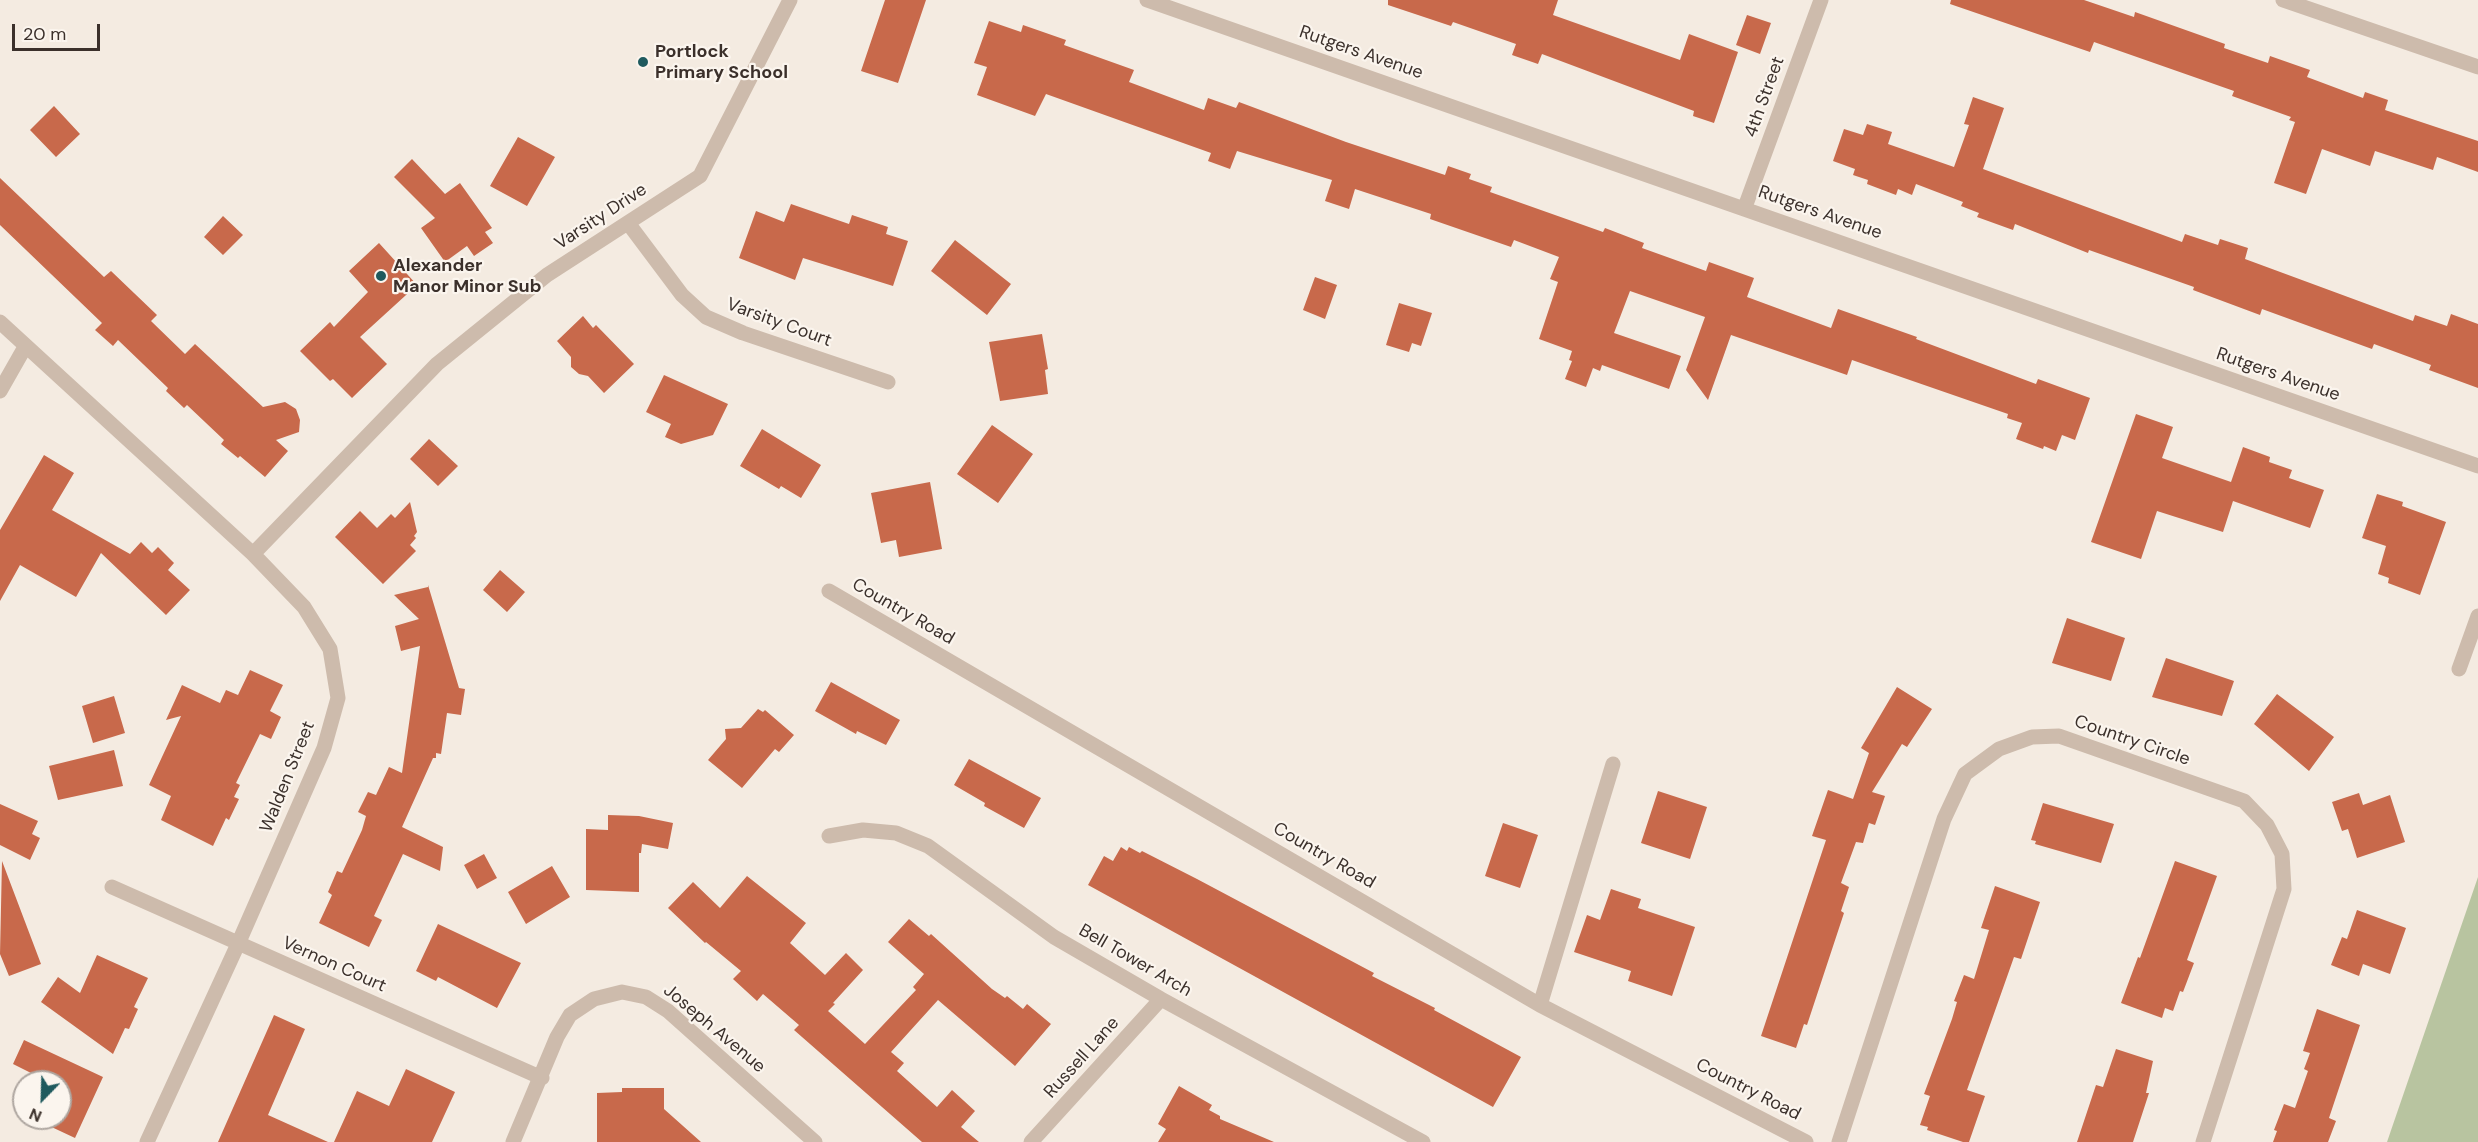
<!DOCTYPE html>
<html>
<head>
<meta charset="utf-8">
<style>
	body { margin:0 }
	#map { position:relative; width:2478px; height:1142px; overflow:hidden; background:#f4ebe1; font-family:"DM Sans",sans-serif }
	canvas { display:block }
	.north { position:absolute; left:12px; top:1070px; width:60px; height:60px; box-sizing:border-box; background:#fbf5ee; border:2px solid #aea6a0; border-radius:50%; rotate:203deg; font-size:16px; font-weight:700; line-height:24px; text-align:center; color:#3b302b }
	.north::after { content:''; display:block; margin:auto; width:21px; height:27px; background:#1f5a5e; clip-path:polygon(50% 0,100% 100%,50% 72%,0 100%) }
	.scale { position:absolute; left:12px; top:24px; width:88px; height:27px; box-sizing:border-box; border:3px solid #3b302b; border-top:0; padding-left:8px; font-size:18px; line-height:21px; white-space:nowrap; color:#3b302b; -webkit-text-stroke:4px #fbf5ee; paint-order:stroke }
</style>
</head>
<body>
<div id="map">
<canvas width="2478" height="1142"></canvas>
<div class="north">N</div>
<div class="scale">20 m</div>
</div>
<script>
const g = document.querySelector('canvas').getContext('2d');
g.lineJoin = 'round';
function fillPath(path, color) {
  g.fillStyle = color;
  g.fill(path, 'evenodd');
}
function poly(rows) {
  const path = new Path2D();
  for (const r of rows) {
    path.moveTo(r[0], r[1]);
    for (let i = 2; i < r.length; i += 2) path.lineTo(r[i], r[i + 1]);
  }
  return path;
}
function stroke(path, color, width, dash) {
  g.strokeStyle = color;
  g.lineWidth = width;
  g.lineCap = dash ? 'butt' : 'round';
  g.setLineDash(dash || []);
  g.stroke(path);
}
function write(font, color, halo, rows, align = 'center') {
  g.font = font + ' "DM Sans",sans-serif';
  g.lineWidth = 4.5;
  g.setLineDash([]);
  g.textBaseline = 'middle';
  g.strokeStyle = halo;
  g.fillStyle = color;
  for (const [text, x, y, turn = 0] of rows) {
    g.save();
    g.translate(x, y);
    g.rotate((+turn || 0) * Math.PI / 180);
    g.textAlign = isNaN(turn) ? turn : align;
    if (halo) g.strokeText(text, 0, 0);
    g.fillText(text, 0, 0);
    g.restore();
  }
}
fillPath(poly([
	[2478,877,2478,1142,2387,1142]
]), '#b8c4a0');
fillPath(poly([
	[885,0,926,0,898,83,861,71],
	[1388,0,1558,0,1553,15,1680,60,1689,34,1738,52,1714,123,1693,116,1694,111,1542,54,1538,64,1512,55,1516,44,1453,22,1451,26,1388,5],
	[1951,0,2084,0,2134,17,2135,12,2225,44,2224,48,2268,63,2270,56,2310,70,2307,77,2363,98,2365,92,2388,100,2385,110,2478,141,2478,172,2437,157,2433,170,2375,151,2370,166,2322,149,2306,194,2274,183,2295,122,2289,120,2291,117,2232,96,2234,91,2094,42,2090,52,1950,4],
	[1747,15,1771,23,1760,54,1736,45],
	[989,21,1021,32,1023,25,1066,40,1064,45,1134,70,1129,82,1204,110,1208,98,1236,108,1239,102,1346,142,1445,175,1448,166,1471,174,1469,179,1492,187,1490,192,1603,232,1605,228,1644,243,1642,248,1706,271,1709,262,1754,278,1747,297,1831,328,1838,309,1917,337,1916,339,2036,384,2038,379,2090,398,2075,440,2062,435,2056,451,2044,446,2043,449,2016,439,2022,423,2007,418,2008,414,1852,360,1847,375,1731,335,1708,400,1686,370,1705,317,1630,291,1614,333,1681,356,1669,389,1602,365,1600,371,1593,368,1586,387,1565,379,1572,361,1569,360,1572,351,1539,339,1558,282,1550,279,1559,257,1514,240,1511,247,1430,219,1431,214,1355,189,1349,209,1325,201,1332,180,1237,151,1230,169,1208,161,1211,153,1046,94,1035,116,977,95,987,67,974,63],
	[1973,97,2004,108,1983,169,2182,242,2185,234,2218,245,2220,239,2248,248,2245,259,2413,321,2415,315,2447,326,2451,314,2478,324,2478,388,2429,370,2431,365,2374,344,2372,349,2262,309,2260,315,2193,290,2194,287,2089,250,2088,253,2015,224,2013,230,1977,217,1979,213,1961,206,1963,202,1916,184,1912,195,1898,189,1896,195,1867,184,1868,180,1853,175,1855,169,1833,161,1844,129,1863,135,1867,124,1892,132,1888,144,1954,167,1969,125,1964,124],
	[54,106,80,134,56,157,30,130],
	[518,137,555,157,527,206,490,186],
	[412,159,445,194,460,183,492,228,485,232,493,243,474,256,467,246,445,262,421,228,435,218,394,177],
	[0,178,104,277,111,271,157,315,151,321,185,354,195,344,263,407,285,402,296,409,300,420,299,432,276,440,288,451,265,477,240,456,238,458,221,444,224,440,187,405,184,408,166,391,168,388,118,340,113,346,95,330,102,323,0,225],
	[791,204,849,224,852,215,888,227,886,234,908,241,893,286,803,258,795,280,739,258,756,211,784,222],
	[223,216,243,235,223,255,204,237],
	[955,240,1011,284,987,315,931,271],
	[379,243,417,285,360,337,387,364,352,398,333,379,330,381,300,351,330,322,334,327,368,292,349,271],
	[1315,277,1337,285,1325,319,1303,310],
	[1399,303,1432,313,1421,346,1412,343,1409,352,1386,345],
	[583,316,593,328,596,325,634,364,604,393,588,376,579,374,571,367,571,357,557,341],
	[1042,334,1048,369,1045,370,1048,394,1000,401,989,342],
	[664,375,728,404,713,435,681,444,665,437,671,424,646,412],
	[2136,414,2173,427,2162,458,2231,482,2243,447,2270,457,2269,462,2292,470,2289,478,2324,490,2310,528,2233,501,2223,532,2157,511,2141,559,2091,542],
	[992,425,1033,454,998,503,957,474],
	[762,429,821,465,801,498,781,486,779,489,740,466],
	[429,439,458,466,438,486,410,459],
	[44,455,74,473,52,510,130,554,141,542,152,553,158,547,174,563,168,570,190,590,166,615,101,553,76,597,20,565,0,601,0,530],
	[930,482,942,549,899,557,896,540,881,543,871,493],
	[2377,494,2403,502,2402,506,2446,522,2420,595,2388,583,2389,578,2378,574,2386,546,2362,538],
	[410,502,417,532,414,536,416,538,410,545,416,551,383,584,335,537,360,511,377,528,391,514,395,518],
	[500,570,525,592,507,612,483,590],
	[428,585,459,688,465,689,461,715,447,713,441,754,436,753,436,758,433,758,402,827,443,847,440,871,403,854,374,916,382,920,369,947,319,923,332,895,328,892,337,871,342,873,362,830,366,816,358,812,368,792,376,795,389,767,402,773,420,646,401,651,395,626,419,619,394,595,428,587],
	[2067,618,2125,638,2111,681,2052,663],
	[2166,658,2234,681,2222,716,2152,697],
	[250,670,283,685,270,711,281,717,271,739,260,734,236,783,240,785,234,797,239,799,229,820,226,818,213,846,161,820,171,796,149,785,181,716,166,720,182,685,220,703,226,690,238,695],
	[831,682,900,720,886,745,857,731,856,734,815,711],
	[1897,687,1932,709,1907,747,1902,744,1872,792,1885,796,1875,825,1869,823,1863,843,1856,842,1841,883,1849,887,1841,911,1844,913,1807,1025,1804,1024,1796,1048,1761,1036,1826,840,1812,836,1828,790,1853,799,1869,753,1861,748],
	[2277,694,2334,737,2309,771,2254,724],
	[114,696,125,733,93,743,82,706],
	[758,709,763,712,765,710,794,735,779,752,775,749,742,788,708,760,726,739,725,729,741,728],
	[114,750,123,786,58,800,49,766],
	[969,759,1041,798,1024,828,984,806,985,803,954,785],
	[1658,791,1707,807,1690,859,1641,843],
	[2359,793,2363,805,2390,795,2405,842,2357,858,2348,829,2342,831,2332,802],
	[2043,803,2114,824,2101,863,2035,844,2036,841,2031,840],
	[0,804,38,821,32,834,40,838,30,860,0,845],
	[608,815,639,816,673,823,668,849,642,844,641,853,639,853,639,892,586,890,586,829,608,830],
	[1503,823,1538,835,1520,888,1485,876],
	[1121,847,1127,851,1129,847,1140,853,1142,851,1197,879,1374,973,1372,976,1435,1008,1434,1010,1521,1057,1493,1107,1088,885,1104,856,1113,861],
	[484,854,497,878,477,889,464,865],
	[2,861,41,964,9,976,0,954],
	[2175,861,2217,876,2187,960,2194,963,2183,992,2180,991,2173,1011,2165,1008,2162,1018,2121,1003,2138,957,2140,958],
	[552,866,570,897,526,924,508,892],
	[747,876,806,923,790,943,825,975,846,953,863,970,833,1003,835,1004,828,1011,865,1044,916,990,913,987,924,974,888,942,909,919,929,936,931,934,992,989,1005,998,1007,996,1023,1009,1027,1004,1051,1024,1015,1066,938,1000,891,1052,904,1063,897,1071,937,1107,952,1090,975,1111,961,1127,979,1142,922,1142,794,1030,799,1025,763,994,757,1001,733,979,741,971,706,942,705,943,668,908,693,882,720,908],
	[1995,886,2040,902,2021,959,2014,957,1967,1090,1985,1096,1969,1142,1963,1142,1927,1130,1928,1127,1920,1125,1930,1096,1924,1094,1952,1019,1957,1002,1954,1001,1964,975,1974,979,1989,930,1981,928],
	[1611,889,1641,899,1638,908,1695,927,1672,996,1628,981,1631,971,1574,952,1587,915,1600,920],
	[2357,910,2406,928,2390,974,2363,964,2359,976,2331,965,2342,937,2347,939],
	[438,924,521,963,497,1008,438,977,436,981,416,971],
	[97,955,148,978,134,1007,138,1009,129,1029,125,1028,113,1054,41,1002,58,977,80,993],
	[2317,1009,2360,1025,2329,1118,2336,1121,2328,1142,2273,1142,2277,1131,2274,1130,2284,1104,2295,1108,2308,1071,2304,1069,2310,1053,2303,1051],
	[274,1015,305,1029,268,1115,328,1142,218,1142],
	[24,1040,103,1077,75,1138,43,1123,45,1118,60,1118,60,1082,49,1082,13,1064],
	[2116,1049,2153,1061,2146,1093,2149,1093,2133,1142,2077,1142,2096,1085,2103,1087],
	[406,1069,455,1092,432,1142,334,1142,357,1091,389,1106],
	[1179,1086,1212,1105,1209,1110,1220,1116,1220,1119,1274,1142,1158,1142,1166,1129,1158,1124],
	[622,1088,664,1088,664,1109,701,1142,597,1142,597,1093,622,1092]
]), '#c8694b');
stroke(poly([
	[1147,0,2478,466],
	[2283,0,2478,67],
	[1745,207,1821,0],
	[628,223,682,295,706,317,743,333,888,382],
	[0,322,253,554,304,607,330,649,338,698,324,748,238,944,147,1142],
	[0,391,25,347],
	[253,554,437,364,547,275,700,176,790,0],
	[829,591,1540,1005,1806,1142],
	[2459,669,2478,616],
	[829,836,863,830,896,833,928,846,1054,937,1161,999,1423,1142],
	[112,887,542,1078],
	[1540,1005,1613,764],
	[513,1142,557,1037,570,1015,594,999,622,992,646,997,668,1011,815,1142],
	[1031,1142,1161,999],
	[1839,1142,1944,819,1965,774,1999,749,2032,737,2059,736,2244,801,2267,825,2282,854,2284,889,2203,1142]
]), '#cdbbac', 15);
for (const [x, y, r, color] of [
	[643,62,6,"#1f5a5e"],
	[381,276,6,"#1f5a5e"]
]) {
  const dot = new Path2D();
  dot.arc(x, y, r, 0, 2 * Math.PI);
  g.fillStyle = color;
  g.fill(dot);
  stroke(dot, '#fbf5ee', 2);
}
write('bold 18px', '#3b302b', '#fbf5ee', [
	["Portlock",655,52],
	["Primary School",655,73],
	["Alexander",393,266],
	["Manor Minor Sub",393,287]
], 'left');
write('18px', '#3b302b', '#fbf5ee', [
	["Rutgers Avenue",1361,53,19],
	["4th Street",1765,97,-70],
	["Rutgers Avenue",1820,213,19],
	["Varsity Drive",601,217,-33],
	["Varsity Court",779,323,20],
	["Rutgers Avenue",2278,375,19],
	["Country Road",903,612,30],
	["Country Circle",2132,741,19],
	["Walden Street",288,777,-68],
	["Country Road",1324,856,30],
	["Bell Tower Arch",1135,961,30],
	["Vernon Court",334,965,24],
	["Joseph Avenue",714,1029,40],
	["Russell Lane",1082,1058,-48],
	["Country Road",1748,1090,27]
]);
</script>
</body>
</html>
